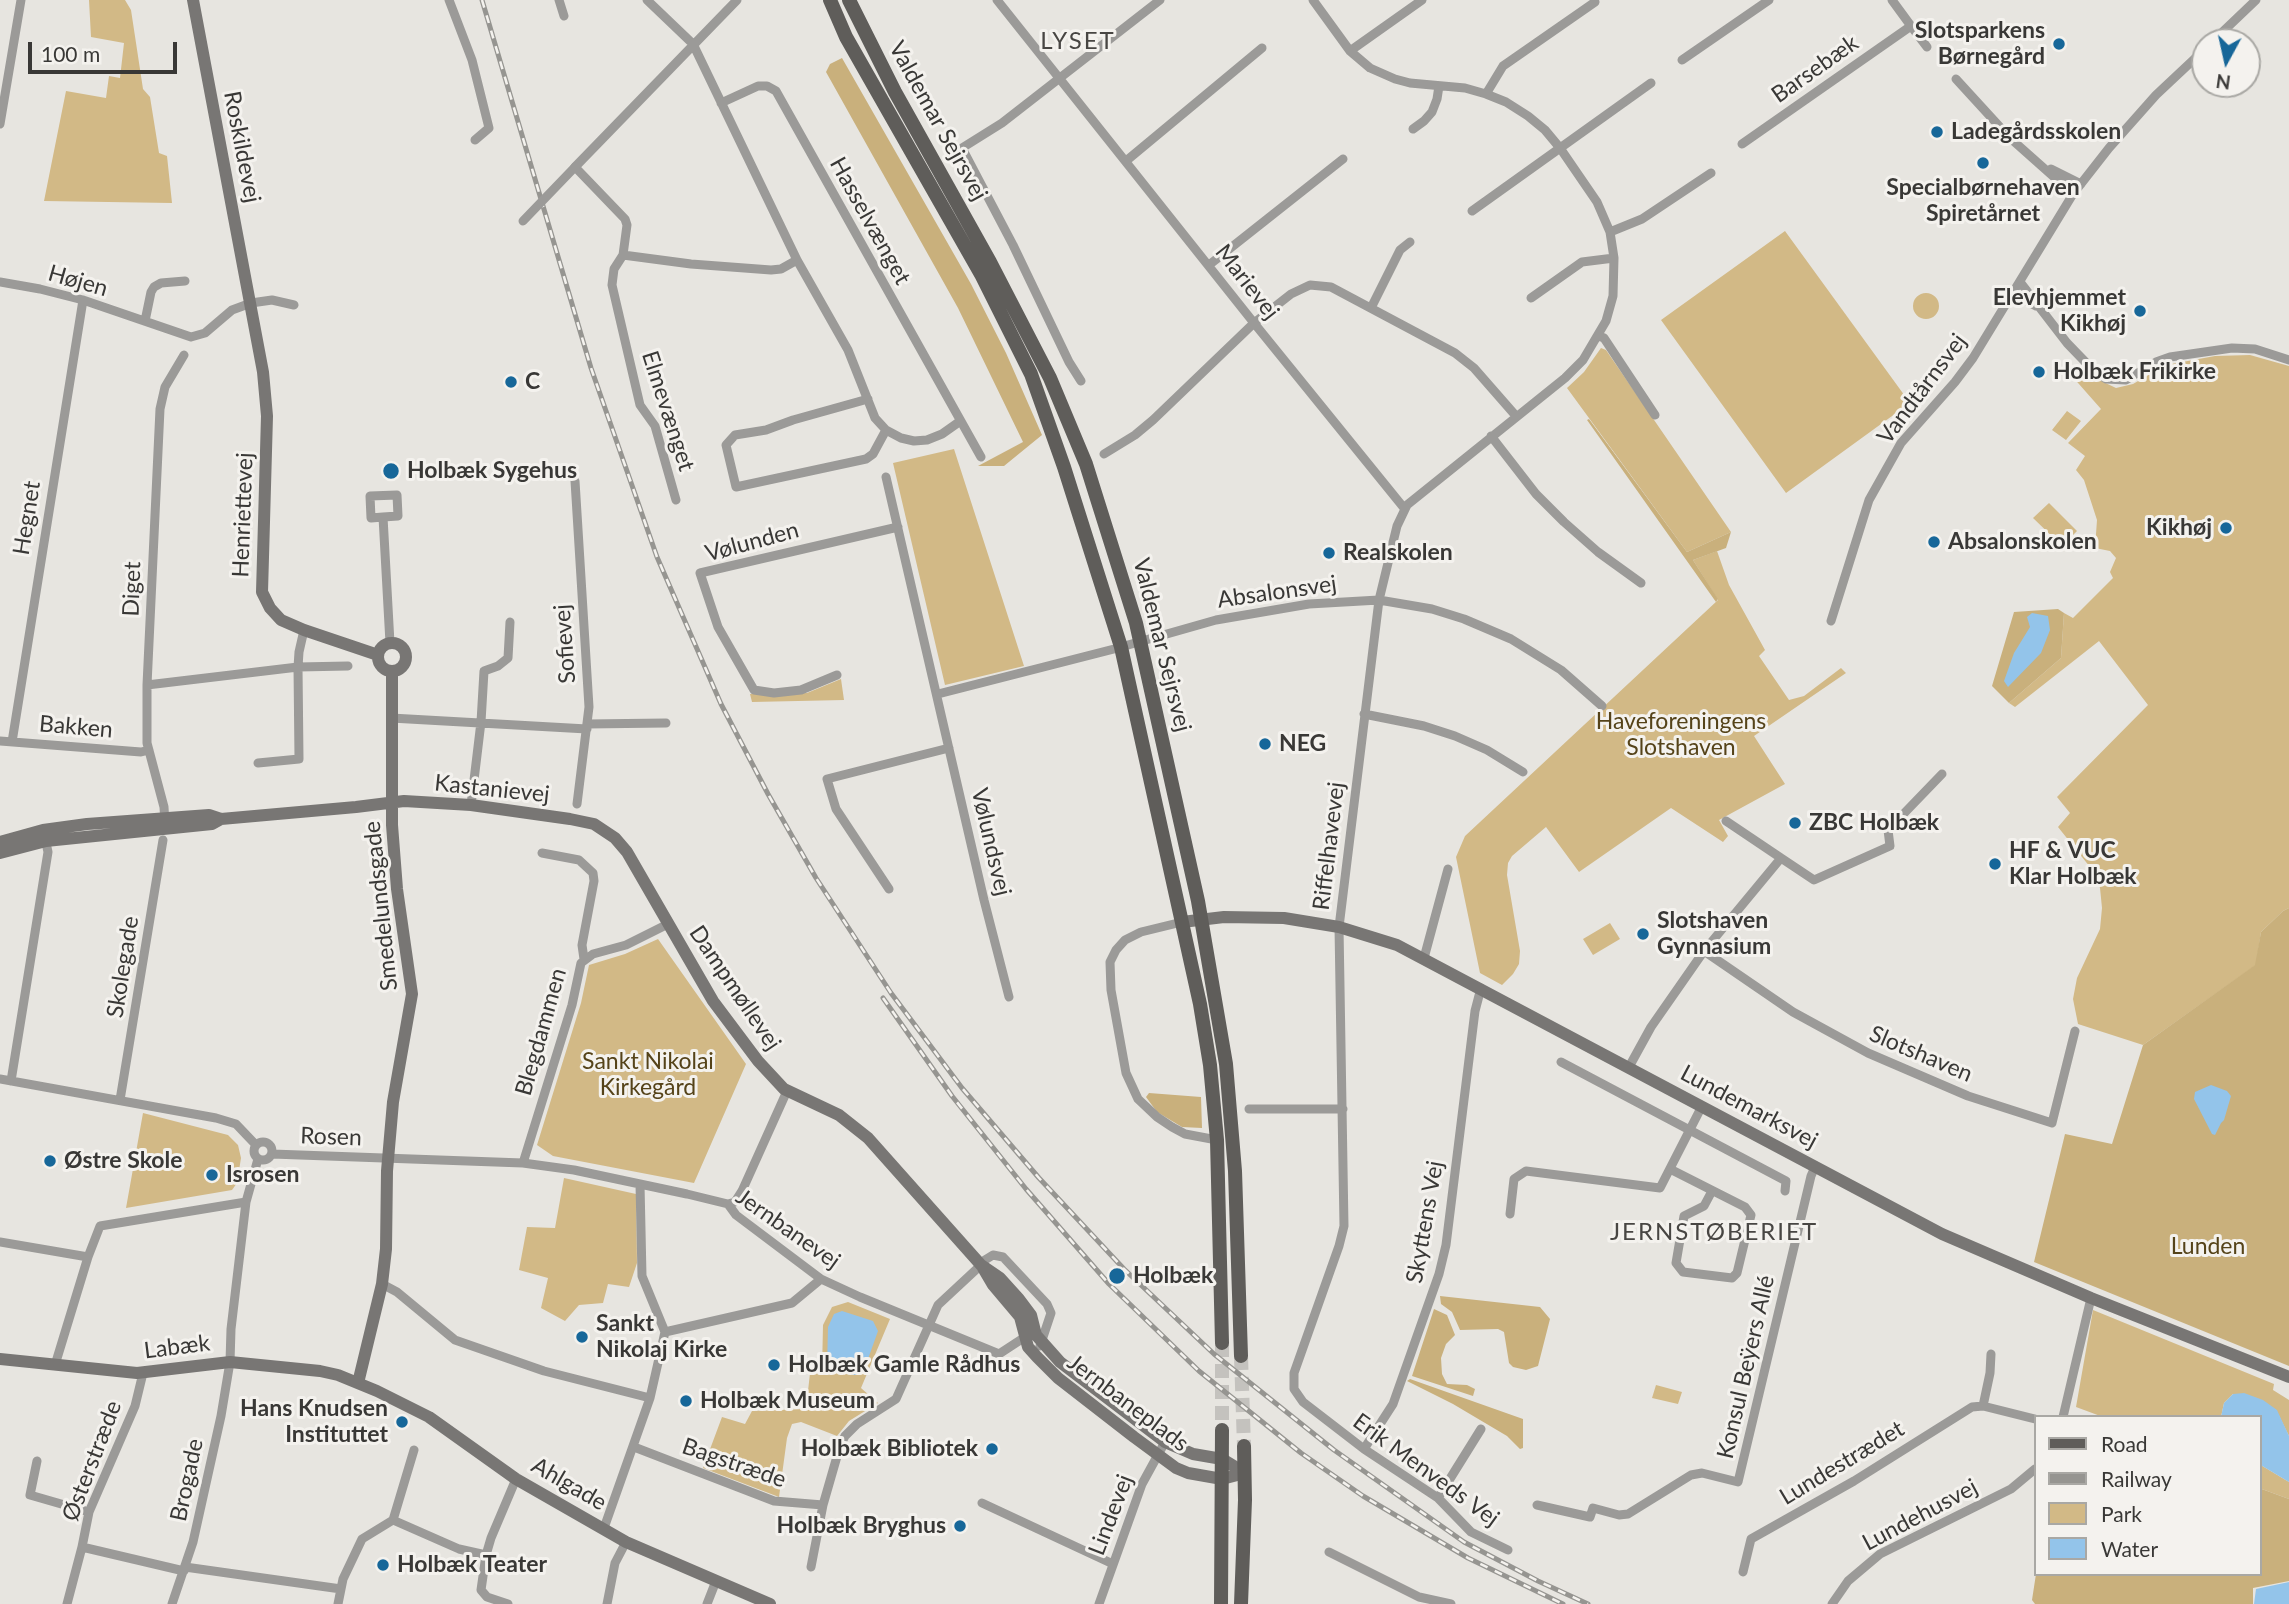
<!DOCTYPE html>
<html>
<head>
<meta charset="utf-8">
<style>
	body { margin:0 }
	#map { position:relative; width:2289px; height:1604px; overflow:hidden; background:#e7e5e0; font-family:Lato,sans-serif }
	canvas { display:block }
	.legend { position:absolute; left:2034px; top:1415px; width:228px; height:161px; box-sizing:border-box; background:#f4f2ee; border:2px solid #a9a8a4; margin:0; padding:9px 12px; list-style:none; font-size:21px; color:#393836 }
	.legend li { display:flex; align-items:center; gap:14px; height:35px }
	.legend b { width:35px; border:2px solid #a9a8a4 }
	.north { position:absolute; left:2191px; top:28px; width:70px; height:70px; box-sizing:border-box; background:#f4f2ee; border:2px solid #a9a8a4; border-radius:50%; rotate:188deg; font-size:19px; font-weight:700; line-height:28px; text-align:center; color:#393836 }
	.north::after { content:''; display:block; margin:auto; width:24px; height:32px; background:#176799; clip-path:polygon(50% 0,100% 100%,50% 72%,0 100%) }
	.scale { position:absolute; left:28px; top:42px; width:149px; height:32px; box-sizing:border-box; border:4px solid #393836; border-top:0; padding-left:9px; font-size:21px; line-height:24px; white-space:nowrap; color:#393836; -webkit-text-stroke:5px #f4f2ee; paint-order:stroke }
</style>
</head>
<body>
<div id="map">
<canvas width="2289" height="1604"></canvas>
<ul class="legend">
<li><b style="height:9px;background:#5f5d5a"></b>Road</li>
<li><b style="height:9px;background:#969591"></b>Railway</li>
<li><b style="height:19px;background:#d2b986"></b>Park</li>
<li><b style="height:19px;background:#93c4ea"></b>Water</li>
</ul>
<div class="north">N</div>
<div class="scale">100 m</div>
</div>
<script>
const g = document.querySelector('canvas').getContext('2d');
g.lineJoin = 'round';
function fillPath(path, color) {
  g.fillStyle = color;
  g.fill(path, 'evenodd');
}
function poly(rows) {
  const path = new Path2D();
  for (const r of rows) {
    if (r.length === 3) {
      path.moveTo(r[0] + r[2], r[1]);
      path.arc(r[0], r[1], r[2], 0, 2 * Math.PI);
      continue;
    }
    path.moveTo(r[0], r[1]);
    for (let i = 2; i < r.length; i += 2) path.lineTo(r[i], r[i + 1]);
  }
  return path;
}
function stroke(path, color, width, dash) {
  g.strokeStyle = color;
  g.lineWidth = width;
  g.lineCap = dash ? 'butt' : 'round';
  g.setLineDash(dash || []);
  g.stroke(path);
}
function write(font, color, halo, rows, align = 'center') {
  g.font = font + ' Lato,sans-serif';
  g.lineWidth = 6;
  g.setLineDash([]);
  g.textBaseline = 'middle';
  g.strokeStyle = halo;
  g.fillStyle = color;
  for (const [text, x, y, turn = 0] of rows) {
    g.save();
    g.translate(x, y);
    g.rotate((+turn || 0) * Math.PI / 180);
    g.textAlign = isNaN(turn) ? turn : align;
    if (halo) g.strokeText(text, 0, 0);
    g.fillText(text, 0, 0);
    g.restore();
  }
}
fillPath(poly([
	[89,0,125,0,131,10,143,89,150,97,159,153,167,156,172,203,44,201,66,91,106,98,109,76,120,78,124,43,91,37],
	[1785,231,1910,403,1786,493,1661,320],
	[1926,306,13],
	[1601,348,1606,350,1731,532,1687,552,1567,388,1584,372],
	[2250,355,2289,366,2289,908,2283,911,2261,932,2256,965,2143,1045,2078,1024,2073,999,2077,978,2100,929,2102,908,2100,888,2094,872,2058,827,2070,813,2057,797,2148,705,2099,641,2015,707,2009,703,2061,658,2064,613,2073,618,2113,578,2110,572,2116,558,2110,551,2095,548,2097,520,2084,480,2076,470,2085,456,2068,443,2101,409,2071,375,2083,366,2095,378,2116,388,2133,384,2166,365,2215,356],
	[2067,411,2081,421,2066,440,2052,430],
	[954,449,1024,666,945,685,893,463],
	[2049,503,2077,531,2062,546,2033,518],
	[1717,551,1729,585,1765,650,1759,656,1789,700,1804,696,1841,668,1846,673,1754,736,1785,784,1719,820,1728,836,1723,842,1671,808,1579,872,1546,827,1512,856,1508,863,1507,875,1520,951,1519,964,1513,974,1502,985,1480,973,1456,857,1465,836,1718,600,1693,560],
	[841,679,844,700,752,702,750,694,807,693],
	[1610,923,1620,939,1593,955,1583,939],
	[658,939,746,1064,694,1183,553,1156,537,1145,581,1003,589,965,625,954],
	[143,1113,228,1135,238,1145,241,1158,237,1183,232,1190,126,1208],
	[564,1178,636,1194,637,1263,629,1287,608,1284,603,1303,579,1305,565,1321,541,1308,548,1278,519,1270,527,1227,555,1228],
	[848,1302,890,1319,861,1388,878,1403,849,1421,837,1436,801,1422,792,1424,787,1438,779,1497,703,1468,722,1417,745,1424,752,1411,806,1409,810,1373,822,1370,823,1325,832,1307],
	[2093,1310,2274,1384,2273,1390,2289,1400,2289,1436,2276,1410,2233,1394,2224,1403,2221,1417,2103,1417,2076,1407],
	[1656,1385,1682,1392,1678,1404,1652,1398],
	[2259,1464,2289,1482,2289,1499,2259,1488]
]), '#d2b986');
fillPath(poly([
	[842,58,971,284,1006,353,1042,435,1004,466,978,466,1023,442,958,308,826,72,830,64],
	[1589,419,1687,552,1731,532,1726,548,1693,560,1718,599,1716,602,1587,420],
	[2058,609,2064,613,2061,658,2009,703,1992,686,2014,612],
	[2289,908,2289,1366,2034,1262,2065,1134,2112,1144,2143,1045,2255,965,2261,932,2283,911],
	[1149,1093,1201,1097,1202,1128,1182,1127,1157,1112,1146,1097],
	[1440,1296,1540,1307,1550,1319,1538,1366,1526,1370,1513,1367,1509,1363,1504,1332,1498,1329,1460,1330,1452,1312,1441,1304],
	[1434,1309,1447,1315,1455,1335,1446,1344,1441,1358,1442,1374,1447,1384,1467,1385,1475,1389,1473,1396,1412,1376],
	[1410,1379,1523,1419,1523,1448,1520,1449,1507,1436,1453,1404,1407,1381],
	[2259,1488,2289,1499,2289,1581,2253,1588,2253,1604,2035,1604,2032,1600,2036,1574,2259,1574]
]), '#c9b07c');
fillPath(poly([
	[2032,613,2048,616,2050,630,2041,653,2008,687,2004,681,2014,653,2030,627,2027,617],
	[2211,1085,2227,1091,2231,1096,2224,1120,2221,1123,2215,1135,2212,1134,2194,1099,2195,1092],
	[842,1311,873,1321,878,1331,863,1373,855,1375,835,1372,827,1368,828,1327,834,1314],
	[2244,1393,2263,1400,2277,1410,2289,1436,2289,1482,2259,1464,2259,1417,2221,1417,2224,1403,2233,1394],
	[2289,1582,2289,1604,2254,1604,2256,1589]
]), '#93c4ea');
stroke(poly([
	[1222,1343,1222,1430],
	[1241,1356,1244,1446]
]), '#c4c2be', 14, [14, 7]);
stroke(poly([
	[449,0,472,60,489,128,475,140],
	[559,0,564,16],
	[647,0,693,44,797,260,848,350,875,418,886,430,901,438,914,441,927,440,942,434,959,422],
	[737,0,575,167,625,219,627,225,623,255,691,264,771,270,781,269,797,260],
	[997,0,1254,323,1404,508],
	[1313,0,1350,51,1370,68,1395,79,1410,83,1465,88,1486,94,1506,102,1528,116,1545,130,1560,148,1597,202,1610,232,1614,258,1613,296,1606,321,1583,360,1565,378,1407,505,1397,526,1379,600,1339,927,1344,1226,1339,1246,1294,1373,1294,1389,1303,1402,1364,1449,1438,1498,1471,1532,1508,1550],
	[1911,26,1927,47],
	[2212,42,2256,0],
	[1350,51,1422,0],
	[1682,60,1769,0],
	[1956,79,2010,138,2073,194],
	[1486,94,1503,66,1595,2],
	[721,103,758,86,767,86,776,91,981,457],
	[0,124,21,0],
	[1413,129,1424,121,1432,112,1437,99,1439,86],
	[1742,144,1911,26,1892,0],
	[1126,161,1262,48],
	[2051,169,2081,184],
	[1472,211,1651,83],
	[1610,232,1642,219,1711,173],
	[623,255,614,269,612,285,640,405,655,426,676,500],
	[1209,265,1343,159],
	[0,282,40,289,83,300,191,337,205,333,232,310,251,303,272,300,294,305],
	[2020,282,2067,343,2095,372,2106,379,2126,380,2156,362,2170,357,2232,348,2255,349,2289,360],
	[2013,294,2036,306],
	[1531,298,1582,262,1614,258],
	[1371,308,1400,250,1410,242],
	[145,321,151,292,154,287,161,283,185,281],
	[1599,336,1604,338,1655,415],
	[1081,381,1069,362,1013,245,962,148,1002,123,1160,0],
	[868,399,793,420,766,430,735,435,726,445,736,487,866,459,873,454,886,430],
	[1491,436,1536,494,1564,522,1598,552,1641,583],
	[1104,454,1135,435,1153,420,1254,323,1291,294,1310,285,1331,287,1455,353,1474,368,1516,416],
	[886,477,984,900,1009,997],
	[575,481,589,707,577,804],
	[383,517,371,518,370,496,397,495,398,516,383,517,390,643],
	[1831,621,1869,500,1901,443,1955,382,1973,358,2073,194,2109,148,2156,95,2205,49],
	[837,675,801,690,774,693,754,690,718,627,700,573,898,527],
	[147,685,298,667,348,666],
	[938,694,1114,649,1216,620,1309,604,1379,600,1432,609,1464,619,1511,639,1561,670,1602,706],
	[1364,714,1424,726,1455,736,1487,750,1523,772],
	[391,718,587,729],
	[587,724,666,723],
	[0,741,141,752,149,750],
	[12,742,83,300],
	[258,763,299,759,298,667,299,652,304,630],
	[471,805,481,722,484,671,498,666,508,658,510,622],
	[1726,821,1781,858],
	[165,824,164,807,147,743,147,685,160,409,165,387,184,355],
	[542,853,579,860,593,873,594,881,582,945,584,959],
	[889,889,836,809,827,779,949,748],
	[1182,922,1141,932,1125,940,1116,950,1110,962,1111,990,1126,1073,1138,1099,1157,1117,1172,1127,1185,1134,1217,1140],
	[1704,951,1781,858,1814,880,1890,846,1888,830,1942,774],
	[1424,958,1448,869],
	[1561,1062,1786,1181,1785,1191],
	[1629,1067,1651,1027,1704,951,1793,1012,1868,1053,1968,1096,2052,1123,2075,1031],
	[0,1079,216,1118,236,1124,256,1145],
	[11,1081,48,852,45,838],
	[120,1100,163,840],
	[1249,1109,1343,1109],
	[263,1151,9],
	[272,1154,523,1163,574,1170,687,1194,728,1204,736,1215,821,1279,860,1297,999,1354,1025,1337],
	[523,1163,572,1005,581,963,593,954,626,945,668,924],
	[1670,1169,1745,1207,1751,1215,1737,1273,1732,1278,1683,1272,1676,1263,1684,1216,1704,1206,1712,1191],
	[640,1184,642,1276,665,1332],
	[728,1204,735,1202,742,1191,787,1091],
	[1510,1214,1514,1179,1526,1171,1660,1188,1702,1106],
	[0,1242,88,1257],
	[980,1263,993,1255,1003,1257,1047,1304,1051,1313,1040,1346],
	[382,1284,397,1292,455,1340,544,1371,650,1398],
	[665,1332,792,1303,821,1279],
	[55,1365,88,1257,100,1226,246,1202],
	[1983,1406,1990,1373,1991,1354],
	[2063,1417,2091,1298],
	[634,1447,774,1501,823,1505],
	[1364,1449,1393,1404,1439,1274,1446,1245,1475,1011,1481,988],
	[37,1461,30,1495,89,1512],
	[1438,1498,1481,1429],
	[982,1503,1113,1564],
	[1537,1505,1590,1517,1593,1508,1619,1515,1628,1514,1691,1475,1702,1473,1738,1482,1811,1176,1815,1167],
	[393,1520,459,1549,486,1555,481,1590,487,1597,508,1604],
	[393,1520,414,1450],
	[604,1528,650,1398,665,1332],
	[82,1547,184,1571],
	[1329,1552,1419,1597,1451,1604],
	[486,1555,491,1538,516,1479],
	[185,1567,341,1589],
	[811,1567,823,1505,840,1446,845,1436,857,1424,896,1399,938,1305,981,1265],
	[1743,1572,1751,1539,1854,1481,1972,1407,1983,1406,2035,1419],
	[67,1604,82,1547,89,1512,135,1406,143,1373],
	[172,1604,193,1542,221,1416,230,1362,231,1329,246,1202,258,1159],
	[338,1604,343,1579,362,1539,393,1520],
	[607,1604,615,1563,626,1542],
	[707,1604,716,1581],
	[1099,1604,1142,1484,1165,1442],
	[1832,1604,1848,1581,1880,1554,2011,1489,2035,1469]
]), '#9b9a98', 9);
stroke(poly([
	[193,0,263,372,267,416,262,592,270,608,281,620,304,630,378,655],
	[392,657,14],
	[0,842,43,830,87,824,209,815,221,819,356,807,404,801,471,805,570,819,594,824,615,838,627,852,713,1001,758,1061,784,1089,839,1115,868,1138,981,1265,1000,1278,1019,1299,1031,1315,1036,1335,1060,1362,1165,1442,1193,1454,1222,1459,1245,1473],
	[0,853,46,841,212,824,221,819],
	[1182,922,1224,917,1284,918,1339,927,1397,945,1942,1234,2091,1298,2289,1377],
	[983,1268,993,1285,1020,1317,1028,1347,1037,1357,1058,1378,1134,1437,1176,1468,1188,1473,1222,1479,1245,1473],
	[0,1359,137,1373,230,1362,320,1371,338,1375,377,1391,429,1417,516,1479,626,1542,770,1604],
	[358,1383,382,1284,386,1249,387,1171,393,1102,412,994,397,889,392,825,392,671]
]), '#787674', 12);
stroke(poly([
	[830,0,846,37,982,276,1031,374,1064,467,1121,647,1200,1004,1210,1065,1217,1140,1222,1343],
	[849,0,895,92,990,262,1050,378,1086,464,1136,623,1198,901,1226,1064,1235,1171,1241,1356],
	[1221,1604,1222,1430],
	[1241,1604,1245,1500,1244,1446]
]), '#5f5d5a', 14);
const rail = poly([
	[482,0,591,368,657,557,721,704,768,794,816,878,891,993,962,1088,1039,1178,1124,1269,1214,1354,1334,1450,1464,1542,1538,1581,1588,1604],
	[883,998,952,1096,1026,1189,1109,1284,1199,1371,1301,1453,1363,1496,1468,1558,1563,1604]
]);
stroke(rail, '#969591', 5);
stroke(rail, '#f4f2ee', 2.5, [8]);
stroke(poly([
	[523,221,575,167]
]), '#9b9a98', 9);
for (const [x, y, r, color] of [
	[2059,44,7,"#176799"],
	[1937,132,7,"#176799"],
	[1983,163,7,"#176799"],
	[2140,311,7,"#176799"],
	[2039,372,7,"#176799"],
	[511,382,7,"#176799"],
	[391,471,9,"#176799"],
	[2226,528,7,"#176799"],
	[1934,542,7,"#176799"],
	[1329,553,7,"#176799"],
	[1265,744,7,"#176799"],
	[1795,823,7,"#176799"],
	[1995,864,7,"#176799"],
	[1643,934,7,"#176799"],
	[50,1161,7,"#176799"],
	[212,1175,7,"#176799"],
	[1117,1276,9,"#176799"],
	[582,1337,7,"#176799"],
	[774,1365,7,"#176799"],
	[686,1401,7,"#176799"],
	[402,1422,7,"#176799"],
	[992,1449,7,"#176799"],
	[960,1526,7,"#176799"],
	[383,1565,7,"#176799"]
]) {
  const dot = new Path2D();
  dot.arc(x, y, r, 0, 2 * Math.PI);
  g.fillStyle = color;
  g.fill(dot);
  stroke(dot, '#f4f2ee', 2.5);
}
write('bold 23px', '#393836', '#f4f2ee', [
	["Slotsparkens",2045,31,"right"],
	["Børnegård",2045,57,"right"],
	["Ladegårdsskolen",1951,132],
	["Specialbørnehaven",1983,188,"center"],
	["Spiretårnet",1983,214,"center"],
	["Elevhjemmet",2126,298,"right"],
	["Kikhøj",2126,324,"right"],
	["Holbæk Frikirke",2053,372],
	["C",525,382],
	["Holbæk Sygehus",407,471],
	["Kikhøj",2212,528,"right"],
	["Absalonskolen",1948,542],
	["Realskolen",1343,553],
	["NEG",1279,744],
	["ZBC Holbæk",1809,823],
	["HF & VUC",2009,851],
	["Klar Holbæk",2009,877],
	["Slotshaven",1657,921],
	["Gynnasium",1657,947],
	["Østre Skole",64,1161],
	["Isrosen",226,1175],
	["Holbæk",1133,1276],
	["Sankt",596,1324],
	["Nikolaj Kirke",596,1350],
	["Holbæk Gamle Rådhus",788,1365],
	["Holbæk Museum",700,1401],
	["Hans Knudsen",388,1409,"right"],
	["Instituttet",388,1435,"right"],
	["Holbæk Bibliotek",978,1449,"right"],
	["Holbæk Bryghus",946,1526,"right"],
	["Holbæk Teater",397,1565]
], 'left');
write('23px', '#393836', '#f4f2ee', [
	["Barsebæk",1815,69,-35],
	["Valdemar Sejrsvej",938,121,61],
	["Roskildevej",242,147,79],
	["Hasselvænget",870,221,61],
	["Højen",78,281,16],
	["Marievej",1247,282,52],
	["Vandtårnsvej",1922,389,-53],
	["Elmevænget",668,411,72],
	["Henriettevej",243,515,-88],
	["Hegnet",27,518,-81],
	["Vølunden",752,542,-15],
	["Diget",132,589,-88],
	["Absalonsvej",1277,592,-8],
	["Sofievej",565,644,-94],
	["Valdemar Sejrsvej",1162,645,76],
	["Bakken",76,727,5],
	["Kastanievej",492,789,6],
	["Vølundsvej",991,842,77],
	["Riffelhavevej",1329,846,-83],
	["Smedelundsgade",381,906,-96],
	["Skolegade",123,967,-81],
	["Dampmøllevej",735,988,56],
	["Blegdammen",541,1032,-74],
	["Slotshaven",1921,1054,23],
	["Lundemarksvej",1749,1107,28],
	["Rosen",331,1137,2],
	["Skyttens Vej",1425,1222,-80],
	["Jernbanevej",788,1229,35],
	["Labæk",177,1347,-7],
	["Konsul Beÿers Allé",1746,1367,-77],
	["Jernbaneplads",1128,1403,37],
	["Østerstræde",92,1461,-69],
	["Bagstræde",734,1463,19],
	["Lundestrædet",1842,1463,-31],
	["Erik Menveds Vej",1426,1470,36],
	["Brogade",187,1480,-78],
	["Ahlgade",569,1484,30],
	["Lindevej",1111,1515,-69],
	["Lundehusvej",1920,1515,-28]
]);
write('23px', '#554319', '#f4f2ee', [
	["Haveforeningens",1681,722],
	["Slotshaven",1681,748],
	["Sankt Nikolai",648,1062],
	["Kirkegård",648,1088],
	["Lunden",2208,1247]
]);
g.letterSpacing = '2px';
write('24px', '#484643', '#f4f2ee', [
	["LYSET",1078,41],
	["JERNSTØBERIET",1714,1232]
]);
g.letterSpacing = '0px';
</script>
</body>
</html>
